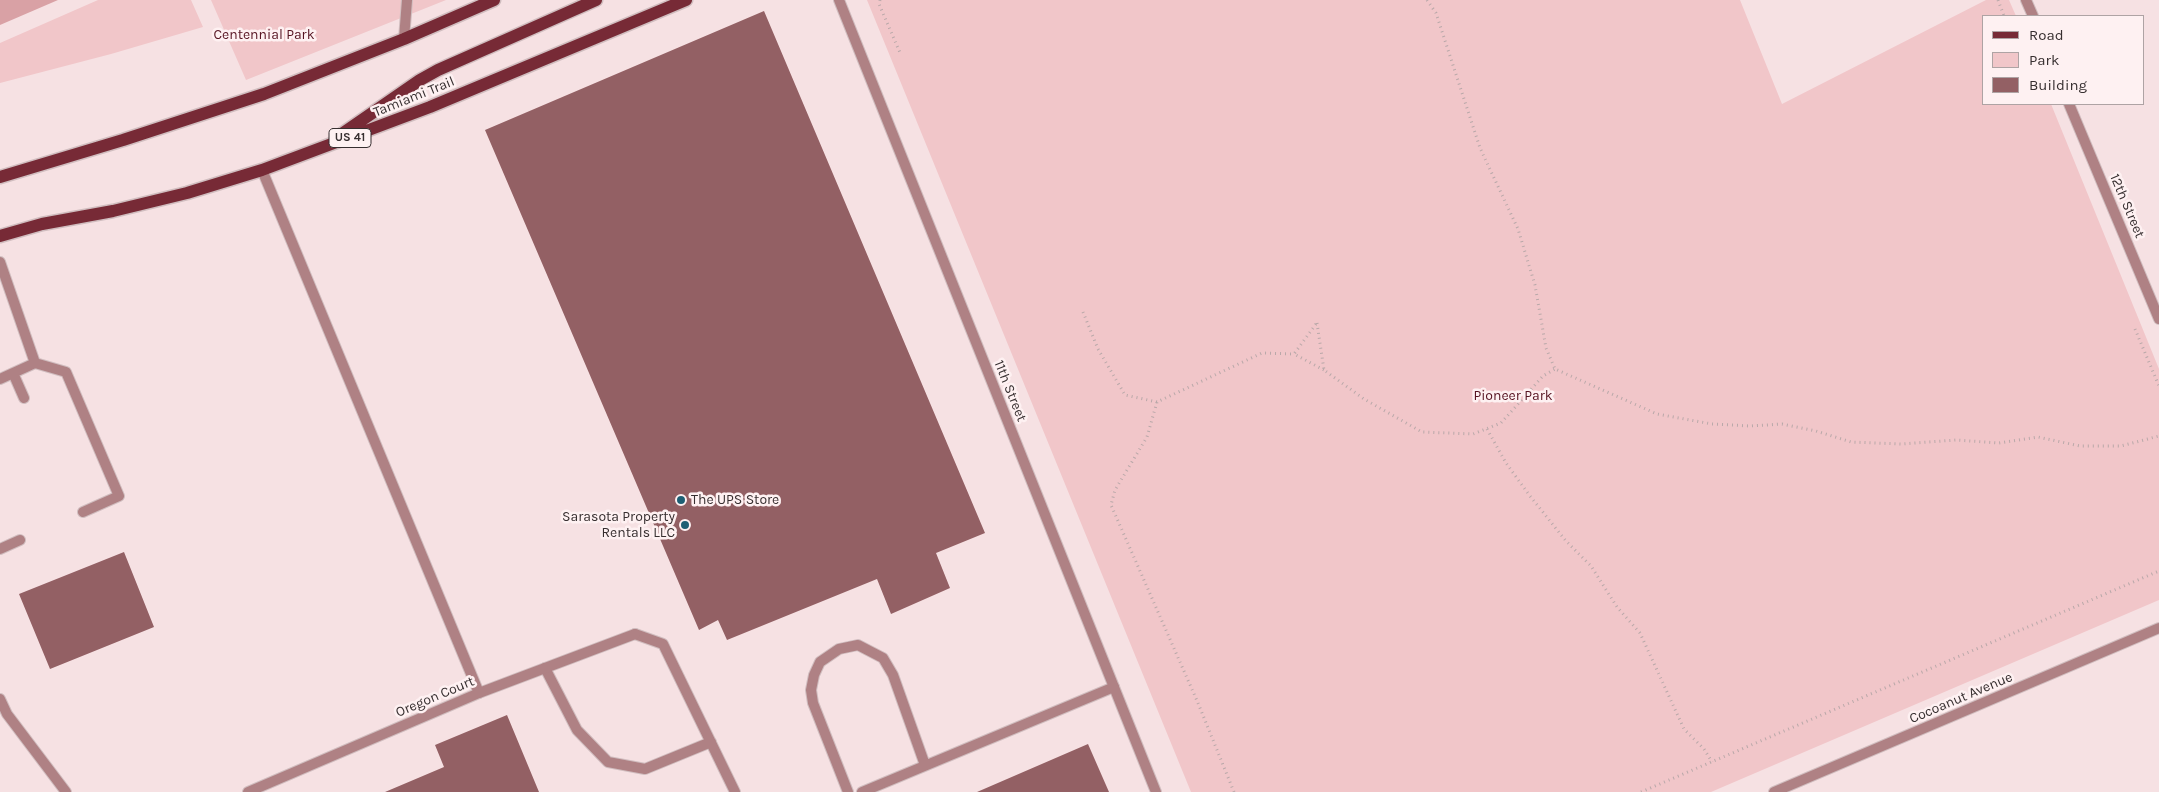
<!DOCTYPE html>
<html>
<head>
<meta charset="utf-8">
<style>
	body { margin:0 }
	#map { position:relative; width:2159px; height:792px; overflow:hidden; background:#f6e1e3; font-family:Karla,sans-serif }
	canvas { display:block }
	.legend { position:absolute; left:1982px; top:15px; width:162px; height:90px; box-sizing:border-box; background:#fef1f2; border:1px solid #aea3a4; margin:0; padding:6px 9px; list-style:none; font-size:15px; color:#372f30 }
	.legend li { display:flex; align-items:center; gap:10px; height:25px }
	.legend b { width:25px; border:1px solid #aea3a4 }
</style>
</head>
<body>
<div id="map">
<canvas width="2159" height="792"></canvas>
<ul class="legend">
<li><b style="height:6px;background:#772a36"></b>Road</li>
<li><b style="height:14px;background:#f1c6c9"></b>Park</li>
<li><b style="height:14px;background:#936064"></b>Building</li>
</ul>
</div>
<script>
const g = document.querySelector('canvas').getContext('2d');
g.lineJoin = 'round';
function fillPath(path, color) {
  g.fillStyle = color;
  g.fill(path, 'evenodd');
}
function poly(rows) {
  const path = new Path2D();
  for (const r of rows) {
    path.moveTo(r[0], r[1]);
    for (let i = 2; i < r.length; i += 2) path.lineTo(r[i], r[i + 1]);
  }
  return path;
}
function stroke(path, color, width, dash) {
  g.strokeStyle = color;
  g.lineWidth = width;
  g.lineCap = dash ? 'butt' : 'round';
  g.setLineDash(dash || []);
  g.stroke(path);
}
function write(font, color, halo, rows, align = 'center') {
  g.font = font + ' Karla,sans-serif';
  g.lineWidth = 5;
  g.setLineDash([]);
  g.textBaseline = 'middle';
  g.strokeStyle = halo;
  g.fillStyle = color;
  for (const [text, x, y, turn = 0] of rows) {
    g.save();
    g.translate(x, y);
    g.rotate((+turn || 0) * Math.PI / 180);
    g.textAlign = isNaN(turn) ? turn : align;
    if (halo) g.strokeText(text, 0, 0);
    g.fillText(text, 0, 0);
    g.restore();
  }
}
fillPath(poly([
	[98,0,191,0,203,27,111,54,0,83,0,43],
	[211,0,446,0,246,80],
	[867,0,1740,0,1782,104,1986,0,2009,0,2016,16,1983,16,1983,104,2051,104,2159,369,2159,600,1711,792,1191,792]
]), '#f1c6c9');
fillPath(poly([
	[0,0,58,0,0,25]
]), '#d9a1a5');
fillPath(poly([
	[764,11,985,533,936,553,950,588,891,614,877,579,727,640,718,620,699,630,485,130],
	[124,552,154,627,50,669,19,594],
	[507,715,539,792,385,792,444,767,435,745],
	[1088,744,1109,792,977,792]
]), '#936064');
const service = poly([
	[404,39,407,0],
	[262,170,479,693],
	[0,262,35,363,0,379],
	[35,363,66,372,119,496,83,512],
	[13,373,24,398],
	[0,549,20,540],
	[635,634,663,644,735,792],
	[545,668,577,730,608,762,645,769,711,742],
	[0,699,7,714,66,792],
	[848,792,813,703,811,690,814,675,820,662,839,649,858,645,883,658,893,675,925,765],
	[862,792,1114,687]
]);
const minor = poly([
	[839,0,1156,792],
	[2026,0,2033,16],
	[2069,104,2159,319],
	[248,792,479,693,635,634]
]);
const tertiary = poly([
	[1774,792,2159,628]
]);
const primary = poly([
	[336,138,420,80,438,70,596,0],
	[0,177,123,140,264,94,404,39,494,0],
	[0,236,42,224,113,211,187,193,262,170,430,107,686,0]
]);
stroke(service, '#d0bdbf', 12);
stroke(minor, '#d0bdbf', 12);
stroke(tertiary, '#d0bdbf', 12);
stroke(primary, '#d0bdbf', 15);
stroke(poly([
	[880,0,879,4,901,55],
	[1427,0,1436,13,1480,148,1518,229,1535,285,1546,348,1555,369,1657,414,1712,424,1750,426,1782,424,1816,431,1851,442,1901,444,1956,440,1999,443,2038,437,2080,446,2121,446,2159,436],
	[1998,0,2004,16],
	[1083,312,1098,349,1125,395,1157,402],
	[1317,323,1324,370,1364,399,1422,432,1473,434,1501,423,1543,376,1555,369],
	[1316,324,1294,354,1324,370],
	[2135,329,2159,386],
	[1487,429,1506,463,1530,496,1566,541,1591,566,1617,607,1640,633,1684,729,1704,749,1712,762],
	[1234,792,1198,703,1111,505,1115,490,1147,437,1157,402,1262,353,1294,354],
	[1641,792,2159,571]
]), '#b9a8a9', 3, [1, 4]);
stroke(service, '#af8184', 10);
stroke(minor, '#af8184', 10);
stroke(tertiary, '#af8184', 10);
stroke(primary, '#772a36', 12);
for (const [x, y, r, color] of [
	[681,500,5,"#1e5f74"],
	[685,525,5,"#1e5f74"]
]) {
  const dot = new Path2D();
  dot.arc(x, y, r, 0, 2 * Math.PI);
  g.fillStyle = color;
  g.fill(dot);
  stroke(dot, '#fef1f2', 2);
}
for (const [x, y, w] of [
	[350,138,42]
]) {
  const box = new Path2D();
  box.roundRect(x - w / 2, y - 9.5, w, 19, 4);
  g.fillStyle = '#fef1f2';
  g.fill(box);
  stroke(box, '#372f30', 1);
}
write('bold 12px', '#372f30', null, [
	["US 41",350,138]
]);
write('14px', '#561321', '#fef1f2', [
	["Centennial Park",264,35],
	["Pioneer Park",1513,396]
]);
write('14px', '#372f30', '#fef1f2', [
	["Tamiami Trail",414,97,-22],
	["12th Street",2127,206,67],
	["11th Street",1010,391,68],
	["Oregon Court",435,697,-23],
	["Cocoanut Avenue",1961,698,-23]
]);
write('14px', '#372f30', '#fef1f2', [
	["The UPS Store",691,500],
	["Sarasota Property",675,517,"right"],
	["Rentals LLC",675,533,"right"]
], 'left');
</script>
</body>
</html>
